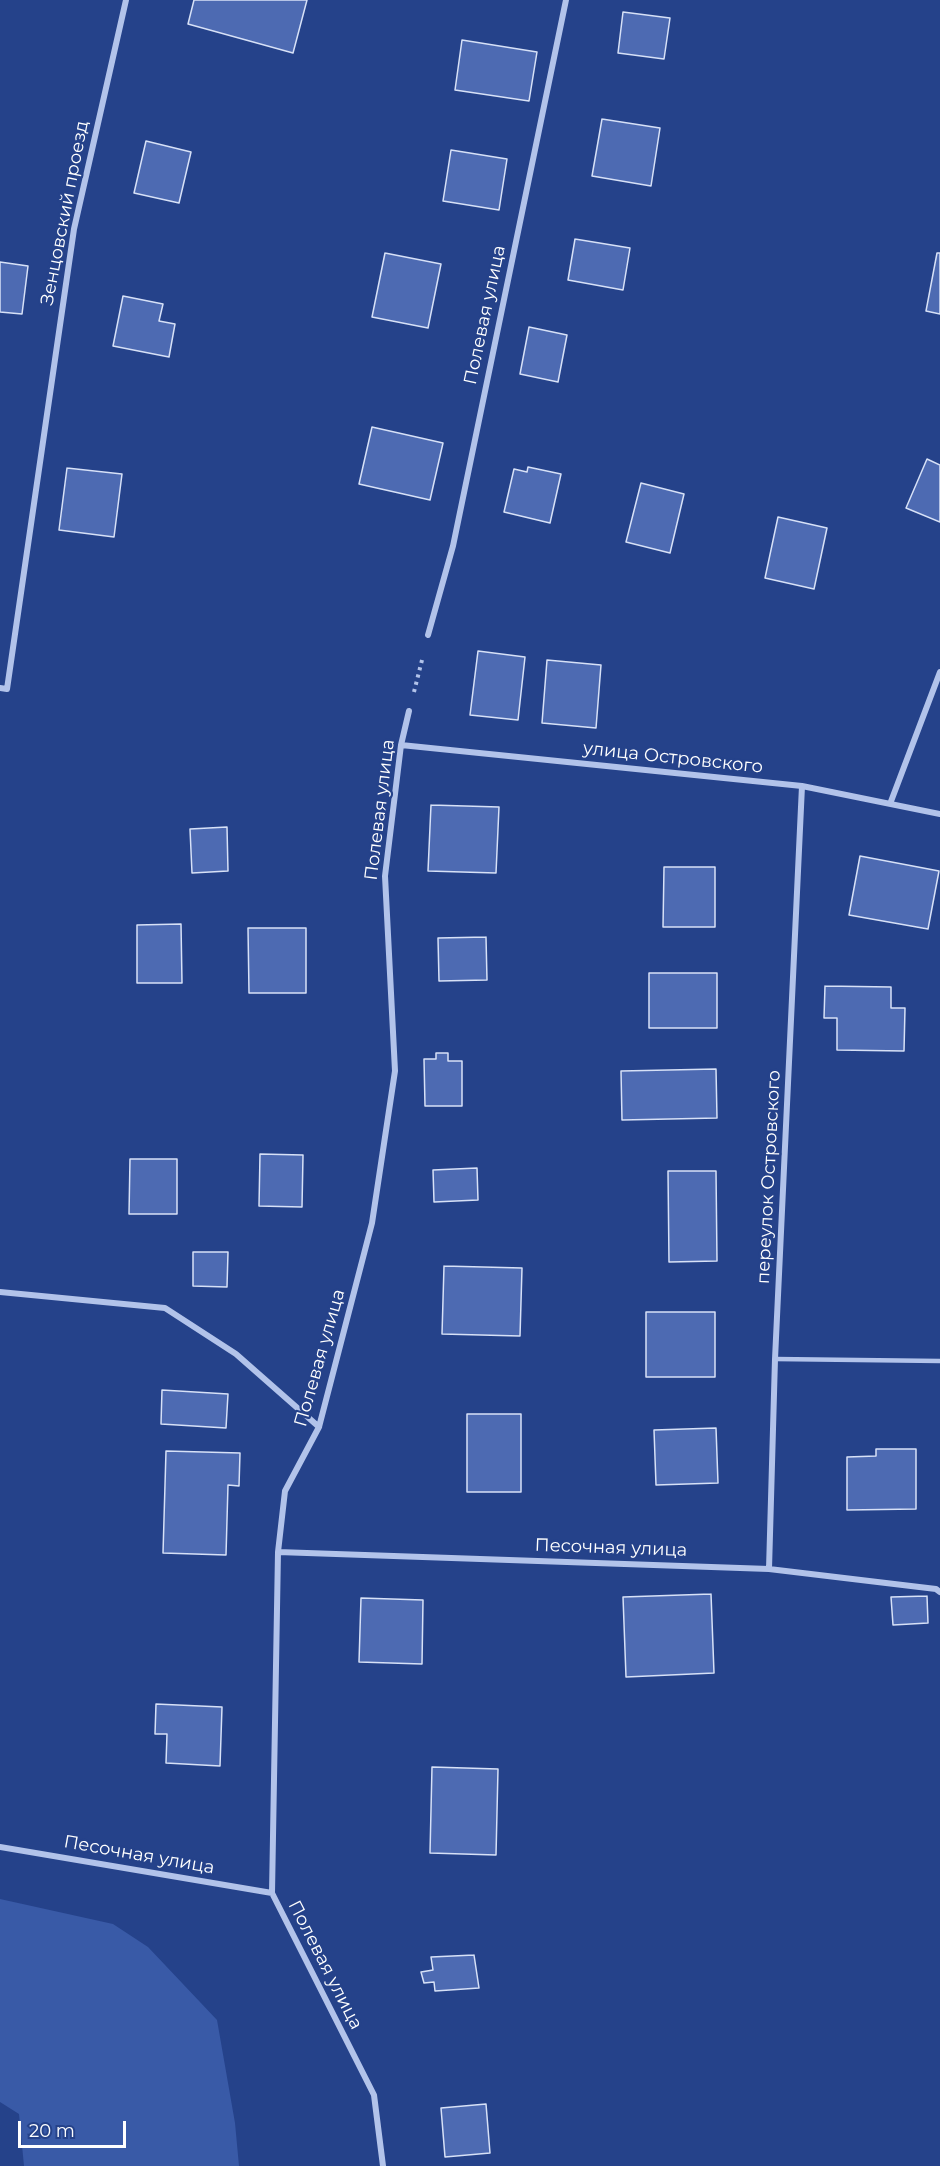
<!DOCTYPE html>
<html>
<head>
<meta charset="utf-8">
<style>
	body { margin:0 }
	#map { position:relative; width:940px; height:2166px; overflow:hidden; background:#25428a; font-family:Montserrat,sans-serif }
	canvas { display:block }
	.scale { position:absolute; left:18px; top:2121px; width:108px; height:27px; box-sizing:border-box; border:3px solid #fff; border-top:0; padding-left:8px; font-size:18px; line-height:21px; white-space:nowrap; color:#fff; -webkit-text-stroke:4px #25428a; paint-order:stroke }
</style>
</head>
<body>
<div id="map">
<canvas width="940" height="2166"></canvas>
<div class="scale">20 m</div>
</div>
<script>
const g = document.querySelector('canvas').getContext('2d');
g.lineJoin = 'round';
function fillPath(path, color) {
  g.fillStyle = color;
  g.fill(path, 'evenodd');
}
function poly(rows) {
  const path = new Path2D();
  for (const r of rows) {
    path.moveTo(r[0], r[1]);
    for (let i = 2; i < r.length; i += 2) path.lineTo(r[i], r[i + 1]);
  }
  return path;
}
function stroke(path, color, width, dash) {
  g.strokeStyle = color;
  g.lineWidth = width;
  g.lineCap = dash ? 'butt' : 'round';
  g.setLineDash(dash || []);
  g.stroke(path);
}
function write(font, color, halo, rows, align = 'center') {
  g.font = font + ' Montserrat,sans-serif';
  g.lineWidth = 4.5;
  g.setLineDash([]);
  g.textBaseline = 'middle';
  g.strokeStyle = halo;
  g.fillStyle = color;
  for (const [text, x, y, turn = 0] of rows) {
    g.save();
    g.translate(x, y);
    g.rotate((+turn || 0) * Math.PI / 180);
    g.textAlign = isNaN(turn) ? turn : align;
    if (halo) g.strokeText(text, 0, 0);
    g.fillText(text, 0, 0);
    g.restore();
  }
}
fillPath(poly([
	[0,1899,113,1924,148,1947,217,2020,235,2123,239,2166,24,2166,19,2114,0,2102]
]), '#395aa7');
const building = poly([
	[194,0,307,0,293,53,188,24,194,0],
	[623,12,670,18,664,59,618,53,623,12],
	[462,40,537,52,529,101,455,90,462,40],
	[602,119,660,128,651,186,592,176,602,119],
	[146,141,191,152,179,203,134,193,146,141],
	[451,150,507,159,499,210,443,201,451,150],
	[575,239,630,248,623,290,568,280,575,239],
	[385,253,441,264,428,328,372,317,385,253],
	[937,253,940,253,940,314,926,311,937,253],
	[0,262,28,266,22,314,0,312,0,262],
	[123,296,163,304,159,321,175,324,169,357,113,346,123,296],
	[529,327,567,335,558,382,520,374,529,327],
	[372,427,443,443,430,500,359,484,372,427],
	[927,459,940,465,940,522,906,508,927,459],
	[528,467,561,474,550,523,504,512,514,469,527,472,528,467],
	[67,468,122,474,114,537,59,530,67,468],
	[641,483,684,494,670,553,626,542,641,483],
	[778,517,827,528,814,589,765,578,778,517],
	[478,651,525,657,518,720,470,715,478,651],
	[547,660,601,665,596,728,542,723,547,660],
	[431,805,499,807,496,873,428,871,431,805],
	[227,827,228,871,192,873,190,829,227,827],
	[860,856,939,871,928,929,849,915,860,856],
	[664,867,715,867,715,927,663,927,664,867],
	[181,924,182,983,137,983,137,925,181,924],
	[248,928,306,928,306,993,249,993,248,928],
	[486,937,487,980,439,981,438,938,486,937],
	[649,973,717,973,717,1028,649,1028,649,973],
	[825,986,891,987,891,1008,905,1008,904,1051,837,1050,837,1018,824,1018,825,986],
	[436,1053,448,1053,448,1061,462,1061,462,1106,425,1106,424,1059,436,1059,436,1053],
	[716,1069,717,1118,622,1120,621,1071,716,1069],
	[260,1154,303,1155,302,1207,259,1206,260,1154],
	[130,1159,177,1159,177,1214,129,1214,130,1159],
	[477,1168,478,1200,434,1202,433,1170,477,1168],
	[668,1171,716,1171,717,1261,669,1262,668,1171],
	[193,1252,228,1252,227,1287,193,1286,193,1252],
	[444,1266,522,1268,520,1336,442,1334,444,1266],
	[646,1312,715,1312,715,1377,646,1377,646,1312],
	[162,1390,228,1394,226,1428,161,1424,162,1390],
	[467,1414,521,1414,521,1492,467,1492,467,1414],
	[716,1428,718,1483,656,1485,654,1430,716,1428],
	[876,1449,916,1449,916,1509,847,1510,847,1457,876,1456,876,1449],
	[166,1451,240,1453,239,1486,228,1485,226,1555,163,1553,166,1451],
	[711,1594,714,1673,626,1677,623,1597,711,1594],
	[927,1596,928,1623,893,1625,891,1597,927,1596],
	[361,1598,423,1600,422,1664,359,1662,361,1598],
	[156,1704,222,1707,220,1766,166,1763,167,1734,155,1734,156,1704],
	[432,1767,498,1769,496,1855,430,1853,432,1767],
	[474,1955,479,1988,435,1991,434,1982,424,1983,421,1972,433,1970,431,1957,474,1955],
	[486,2104,490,2153,445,2157,441,2108,486,2104]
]);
fillPath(building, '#4d6ab2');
stroke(building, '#d7e1f7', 1.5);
stroke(poly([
	[414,692,423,656]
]), '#b2c3ea', 4, [3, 4.5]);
stroke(poly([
	[775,1359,940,1361]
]), '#b2c3ea', 4.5);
stroke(poly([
	[428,635,453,546,566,0],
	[0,688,7,689,74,229,126,0],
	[401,745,802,786,940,814],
	[890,804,940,672],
	[0,1292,165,1308,236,1354,319,1427],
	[278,1552,769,1569,936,1589,940,1592],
	[769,1569,775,1359,802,786],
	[0,1847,272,1893],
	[383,2166,374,2095,272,1893,278,1552,285,1491,319,1427,372,1223,395,1071,385,876,401,745,409,711]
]), '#b2c3ea', 6);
write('18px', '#fff', '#25428a', [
	["Зенцовский проезд",65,213,-79],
	["Полевая улица",485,315,-78],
	["улица Островского",673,758,6],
	["Полевая улица",380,810,-83],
	["переулок Островского",769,1177,-87],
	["Полевая улица",320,1358,-74],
	["Песочная улица",611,1548,2],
	["Песочная улица",139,1855,10],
	["Полевая улица",325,1965,63]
]);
</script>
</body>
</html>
